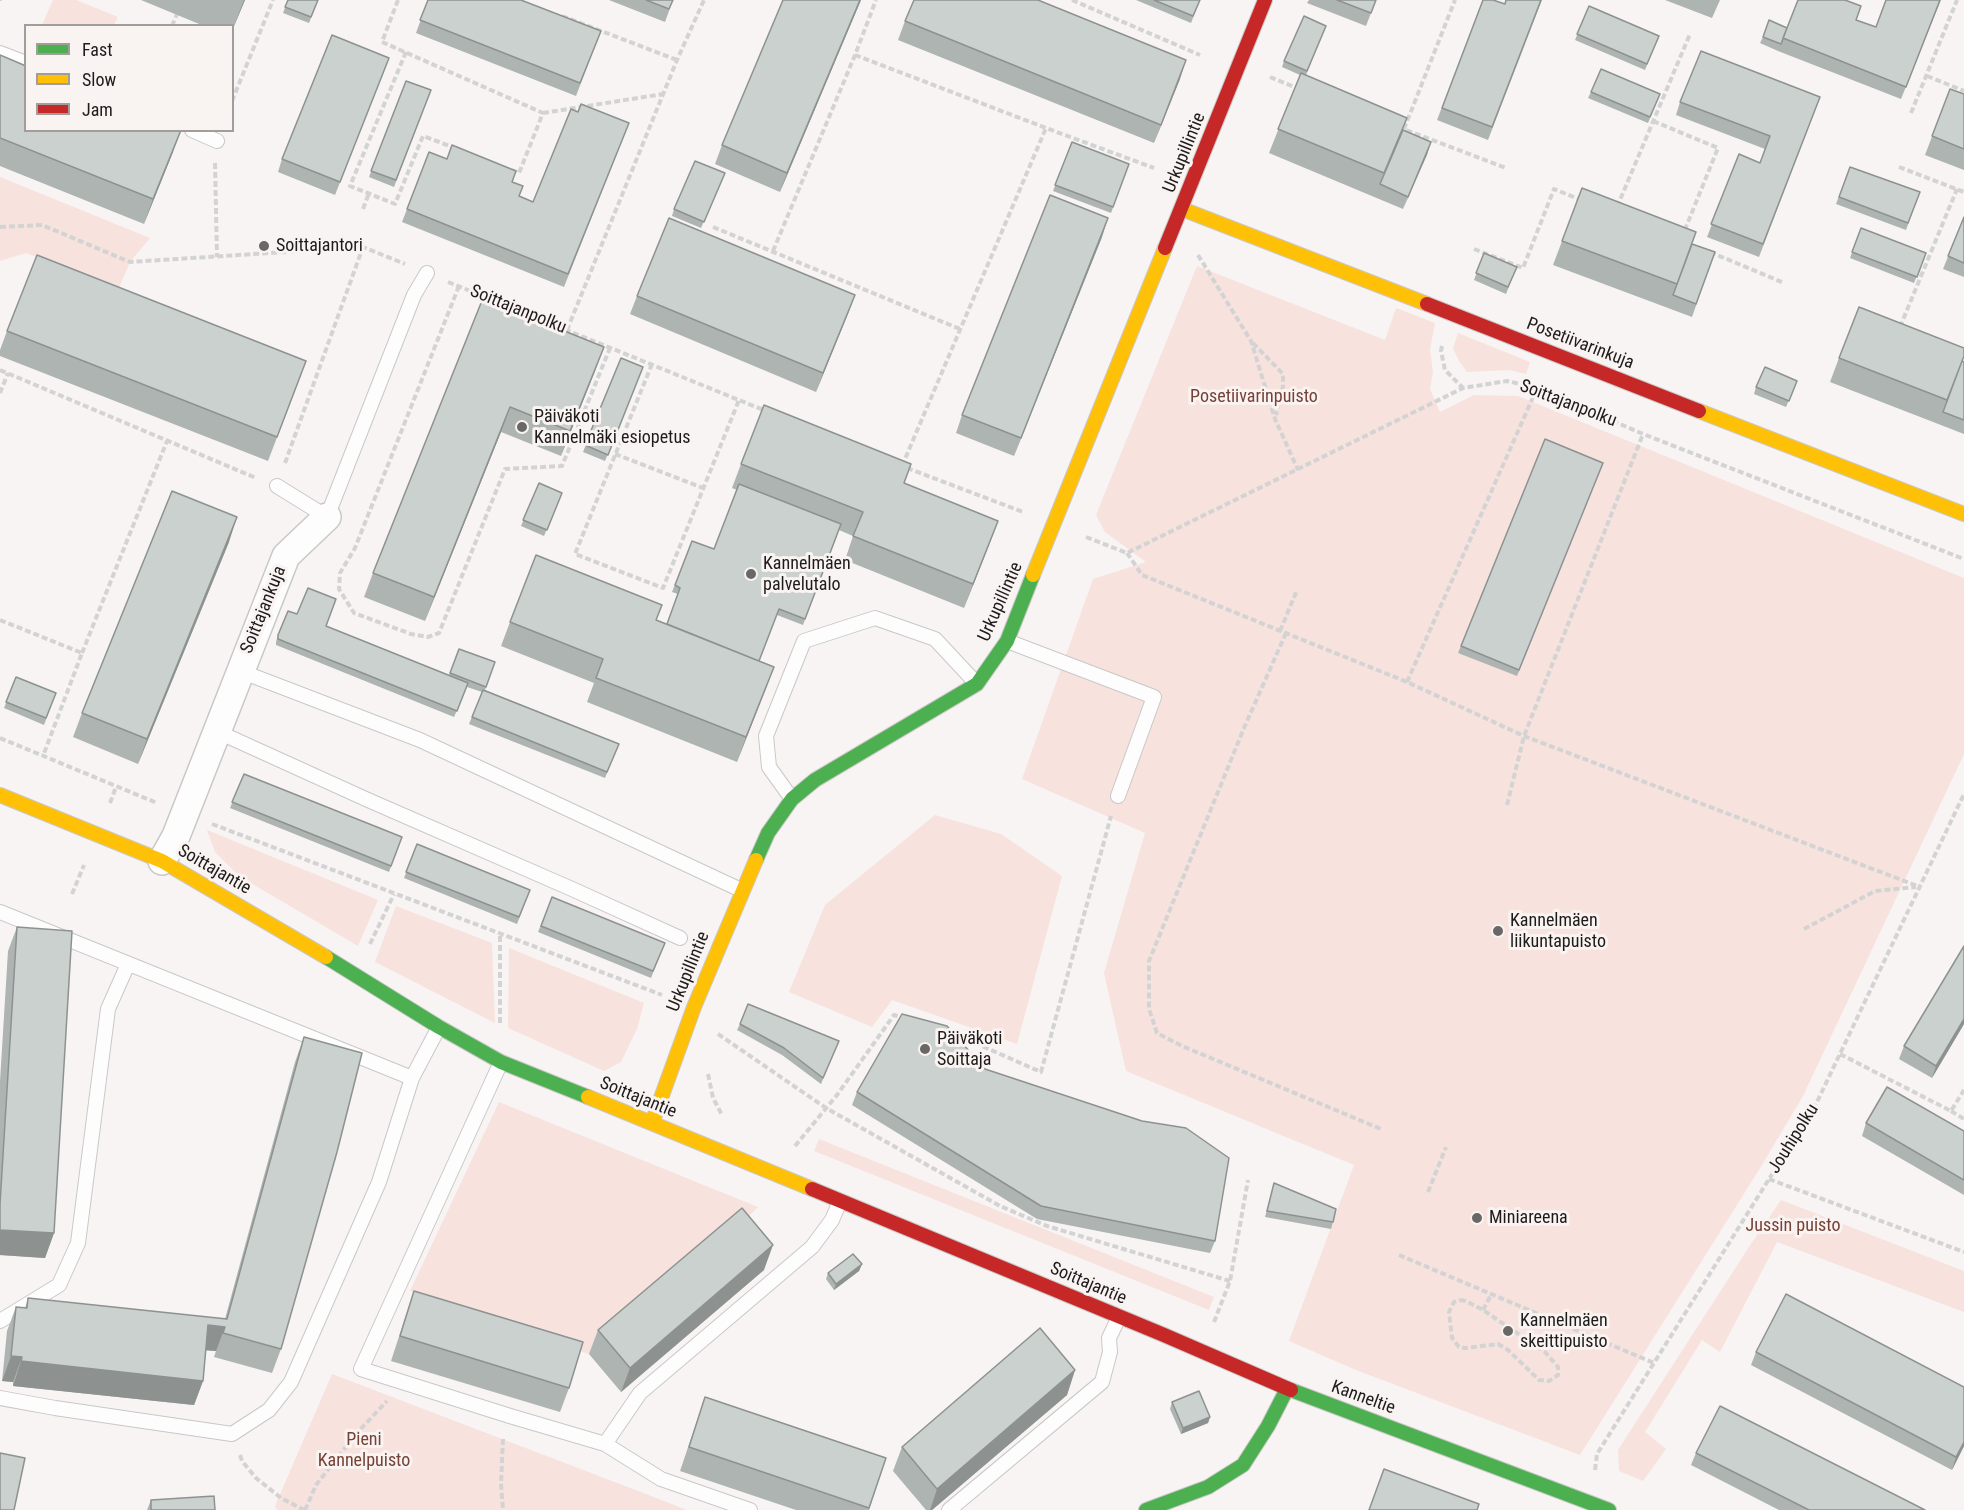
<!DOCTYPE html>
<html>
<head>
<meta charset="utf-8">
<style>
	body { margin:0 }
	#map { position:relative; width:1964px; height:1510px; overflow:hidden; background:#f7f4f3; font-family:"Roboto Condensed",sans-serif }
	canvas { display:block }
	.legend { position:absolute; left:24px; top:24px; width:210px; height:108px; box-sizing:border-box; background:#f9f3f1; border:2px solid #a19d9b; margin:0; padding:8px 10px; list-style:none; font-size:18px; color:#1e1b1b }
	.legend li { display:flex; align-items:center; gap:12px; height:30px }
	.legend b { width:30px; border:2px solid #a19d9b }
</style>
</head>
<body>
<div id="map">
<canvas width="1964" height="1510"></canvas>
<ul class="legend">
<li><b style="height:8px;background:#4caf50"></b>Fast</li>
<li><b style="height:8px;background:#ffc107"></b>Slow</li>
<li><b style="height:8px;background:#c62828"></b>Jam</li>
</ul>
</div>
<script>
const g = document.querySelector('canvas').getContext('2d');
g.lineJoin = 'round';
function fillPath(path, color) {
  g.fillStyle = color;
  g.fill(path, 'evenodd');
}
function poly(rows) {
  const path = new Path2D();
  for (const r of rows) {
    path.moveTo(r[0], r[1]);
    for (let i = 2; i < r.length; i += 2) path.lineTo(r[i], r[i + 1]);
  }
  return path;
}
function stroke(path, color, width, dash) {
  g.strokeStyle = color;
  g.lineWidth = width;
  g.lineCap = dash ? 'butt' : 'round';
  g.setLineDash(dash || []);
  g.stroke(path);
}
function write(font, color, halo, rows, align = 'center') {
  g.font = font + ' "Roboto Condensed",sans-serif';
  g.lineWidth = 6;
  g.setLineDash([]);
  g.textBaseline = 'middle';
  g.strokeStyle = halo;
  g.fillStyle = color;
  for (const [text, x, y, turn = 0] of rows) {
    g.save();
    g.translate(x, y);
    g.rotate((+turn || 0) * Math.PI / 180);
    g.textAlign = isNaN(turn) ? turn : align;
    if (halo) g.strokeText(text, 0, 0);
    g.fillText(text, 0, 0);
    g.restore();
  }
}
fillPath(poly([
	[53,0,76,0,118,17,114,25,42,25],
	[0,177,150,238,130,262,118,290,26,253,0,261],
	[1197,266,1385,340,1396,308,1435,323,1430,349,1433,373,1430,389,1440,412,1474,395,1518,396,1964,578,1964,754,1803,1096,1762,1165,1580,1455,1356,1370,1289,1341,1354,1165,1126,1071,1104,973,1145,833,1022,779,1093,579,1146,562,1105,532,1096,515],
	[1458,333,1530,362,1526,374,1509,370,1467,372,1459,361,1453,348],
	[935,815,1001,834,1062,876,1017,1044,892,1000,872,1027,789,992,825,905],
	[207,830,378,900,358,946,239,876,215,852],
	[396,906,492,943,495,1023,375,962],
	[509,948,644,1003,637,1029,621,1062,604,1071,508,1028],
	[499,1102,758,1207,733,1232,589,1354,410,1291],
	[819,1139,1214,1297,1209,1310,814,1151],
	[1781,1200,1964,1271,1964,1312,1777,1242,1720,1352,1702,1340,1645,1432,1666,1449,1643,1481,1619,1471,1618,1450,1747,1250],
	[332,1374,646,1494,687,1510,277,1510,275,1506]
]), '#f7e2de');
const lane = poly([
	[0,53,26,63],
	[192,130,217,141],
	[277,486,327,517,414,295,427,273],
	[1007,641,1154,697,1118,796],
	[240,671,420,740,741,890],
	[216,731,368,800,572,889,680,938],
	[792,799,769,767,766,736,804,641,875,618,935,639,977,684],
	[0,912,412,1078],
	[501,1062,361,1369,510,1416,605,1444,661,1479,750,1510],
	[0,1321,59,1285,78,1243,108,1009,128,964],
	[0,1398,55,1408,232,1434,269,1410,291,1382,379,1182,412,1078,439,1027],
	[605,1444,640,1393,812,1247,832,1220,840,1201],
	[949,1510,1102,1382,1110,1352,1109,1338,1119,1317]
]);
const street = poly([
	[162,861,176,836,286,556,327,517]
]);
const fast = poly([
	[756,860,768,833,792,799,815,780,977,684,1007,641,1033,575],
	[326,957,439,1027,501,1062,588,1097],
	[1291,1390,1609,1510],
	[1146,1510,1208,1487,1243,1465,1268,1426,1287,1389]
]);
const slow = poly([
	[1182,209,1427,304],
	[1699,411,1964,514],
	[1033,575,1165,248],
	[0,795,162,861,326,957],
	[588,1097,812,1189],
	[652,1123,694,1007,756,860]
]);
const jam = poly([
	[1165,248,1265,0],
	[1427,304,1699,411],
	[812,1189,1164,1335,1291,1390]
]);
stroke(lane, '#cac8c7', 16);
stroke(street, '#cac8c7', 30);
stroke(fast, '#cac8c7', 16);
stroke(slow, '#cac8c7', 16);
stroke(jam, '#cac8c7', 16);
stroke(poly([
	[398,0,382,42,543,113,519,173,512,170],
	[1072,0,1200,55],
	[0,1,0,0],
	[562,16,677,60],
	[172,26,177,14],
	[406,52,350,186,395,204,423,136,455,148],
	[855,55,1046,128,1154,168],
	[1927,76,1964,91],
	[1270,77,1299,89],
	[232,101,273,0],
	[543,113,663,94],
	[1911,113,1957,0],
	[1653,121,1718,148,1684,232],
	[1398,127,1506,168],
	[1404,129,1455,0],
	[215,163,217,257],
	[1899,167,1964,192],
	[1617,207,1690,34],
	[363,209,369,193],
	[0,227,42,225,130,262,363,247,405,264],
	[713,227,960,329],
	[1474,249,1523,268,1554,189,1581,200],
	[773,251,855,55,876,0],
	[1710,252,1784,283],
	[1198,255,1251,341,1275,419,1298,470],
	[448,282,766,411],
	[459,286,355,548,340,573,339,589,354,613,411,634,428,637,439,633,505,469,562,466,610,348],
	[1900,327,1957,189],
	[567,330,677,60,704,0],
	[1253,343,1283,374,1283,386,1276,415],
	[1442,346,1441,351,1445,370,1463,388],
	[652,364,575,554,663,588,739,400],
	[0,370,256,478],
	[0,393,8,373],
	[615,454,703,488],
	[285,463,363,247],
	[902,466,1046,128],
	[907,468,1023,512],
	[1086,537,1127,553,1463,388,1507,381,1537,388,1643,434,1964,559],
	[1127,553,1142,575,1407,682,1524,736,1920,887],
	[0,620,82,653,43,756],
	[1280,631,1297,590],
	[1286,633,1244,728,1149,961,1149,1009,1157,1033,1182,1046,1381,1129],
	[82,653,167,441],
	[1407,682,1538,386],
	[0,738,157,803],
	[110,803,116,787],
	[1507,805,1524,736,1643,434],
	[212,824,662,995],
	[72,894,84,865],
	[1804,929,1875,891,1916,887],
	[370,944,394,894],
	[500,1023,500,934],
	[950,1032,1041,1072,1111,816],
	[718,1034,826,1108,1000,1206,1047,1226,1230,1281],
	[1840,1054,1951,1111,1964,1090],
	[708,1074,713,1098,722,1115],
	[1951,1111,1964,1119],
	[795,1146,837,1095,894,1015,903,1018],
	[1769,1179,1964,1252],
	[1428,1192,1446,1147],
	[1399,1255,1654,1363],
	[1460,1300,1466,1301,1483,1310,1545,1352,1558,1367,1558,1375,1549,1381,1539,1380,1508,1350,1498,1344,1466,1348,1459,1347,1452,1338,1449,1312,1454,1302,1460,1300],
	[1483,1310,1491,1295],
	[1214,1322,1230,1281,1248,1180],
	[503,1439,501,1484,503,1510],
	[240,1455,242,1461,256,1478,281,1498,304,1510],
	[1595,1470,1597,1454,1816,1104,1964,794],
	[305,1510,316,1485,355,1435,387,1401]
]), '#d4d3d3', 4, [6, 3]);
stroke(lane, '#fefdfd', 14);
stroke(street, '#fefdfd', 27);
stroke(fast, '#4caf50', 14);
stroke(slow, '#ffc107', 14);
stroke(jam, '#c62828', 14);
fillPath(poly([
	[141,0,245,0,232,31,232,26,204,26],
	[288,0,318,0,309,23,283,13],
	[428,0,601,31,576,96,416,33],
	[609,0,673,0,665,22],
	[861,0,780,192,715,164,722,145],
	[1136,0,1200,0,1191,23],
	[1309,0,1376,0,1366,26,1307,3],
	[1483,0,1505,4,1542,0,1488,140,1437,120],
	[1665,0,1720,0,1712,18],
	[1941,0,1901,99,1778,51,1779,49,1778,51,1760,43,1763,37,1787,28,1856,20,1876,27],
	[1589,6,1659,36,1645,70,1575,40],
	[905,21,1180,79,1154,143,898,40],
	[1326,26,1306,75,1403,130,1431,142,1403,209,1269,153,1300,75,1282,67,1284,61],
	[0,55,173,152,144,224,0,166],
	[389,58,335,195,278,172,282,159],
	[406,81,431,90,394,187,369,177],
	[1950,89,1964,94,1964,170,1925,155],
	[1591,92,1660,94,1648,123,1588,98],
	[1820,97,1759,257,1707,237,1739,154,1760,163,1765,149,1676,115,1680,102],
	[624,136,564,287,402,222,407,209,447,159,513,182,519,196,533,202],
	[1072,142,1129,164,1111,213,1053,191],
	[1850,167,1920,192,1906,230,1836,204],
	[725,173,701,228,672,216,674,209],
	[1582,188,1692,244,1715,252,1692,317,1553,265],
	[1964,217,1964,277,1943,269],
	[1861,228,1926,253,1914,283,1850,258],
	[1102,237,1014,456,956,433,962,415],
	[1484,253,1514,274,1506,294,1474,280],
	[855,295,816,392,630,314,637,296],
	[483,298,595,371,561,456,501,432,425,621,364,597,373,573],
	[7,331,297,385,268,461,0,356,0,350],
	[621,358,643,367,605,461,583,452],
	[1839,358,1964,362,1964,434,1830,382],
	[1797,381,1786,407,1754,394,1756,387],
	[1545,439,1603,463,1517,676,1458,653],
	[741,464,904,483,989,545,964,608,845,560,853,536,839,530,803,625,777,615,759,661,774,667,737,762,587,702,594,683,501,646,510,622,657,620,667,624,678,594,672,592,692,541,714,549,737,490,732,488],
	[539,483,562,493,544,536,521,526],
	[229,542,138,764,73,737,82,713],
	[326,626,449,675,459,649,495,662,485,690,619,744,605,778,469,724,482,692,467,687,454,717,276,645,276,642,278,635],
	[16,677,56,693,44,725,4,708],
	[244,774,402,837,389,872,230,808],
	[417,844,530,890,517,924,404,878],
	[552,897,665,943,651,978,538,932],
	[17,927,54,1233,45,1258,0,1255,0,1081,8,951],
	[740,1024,836,1047,821,1084,782,1055,737,1030],
	[1964,1024,1932,1078,1899,1059,1904,1046],
	[304,1037,281,1349,272,1373,214,1357,216,1351,206,1350,203,1381,194,1405,13,1386,13,1382,2,1381,7,1331,16,1307,25,1308,28,1298,225,1319,295,1062],
	[985,1069,1215,1241,1210,1253,1037,1219,852,1105,857,1092],
	[1866,1123,1964,1131,1964,1195,1862,1136],
	[1274,1183,1333,1222,1331,1229,1265,1217],
	[862,1264,859,1271,834,1290,826,1279,828,1273],
	[764,1270,621,1392,589,1354,598,1330],
	[414,1291,569,1388,560,1412,391,1361,406,1315],
	[1756,1352,1964,1446,1952,1470,1751,1365],
	[1075,1370,1067,1395,932,1510,926,1510,893,1471,902,1447],
	[705,1397,886,1458,869,1510,796,1510,680,1471],
	[1172,1402,1210,1417,1208,1423,1181,1434,1170,1409],
	[1696,1453,1925,1510,1779,1510,1691,1465],
	[151,1500,215,1510,147,1510]
]), '#aeb4b2');
fillPath(poly([
	[244,0,245,0,232,31],
	[860,0,861,0,780,192,787,173],
	[1186,60,1180,79,1154,143,1161,125],
	[181,130,173,152,144,224,153,199],
	[1431,142,1427,155,1403,209,1408,197],
	[1108,218,1102,237,1014,456,1021,438],
	[855,295,848,314,816,392,823,373],
	[604,347,595,371,561,456,570,431],
	[510,407,501,432,425,621,434,597],
	[237,517,229,542,138,764,147,739],
	[998,521,989,545,964,608,973,584],
	[774,667,765,691,737,762,746,737],
	[1964,1019,1964,1024,1932,1078,1936,1066],
	[0,1230,54,1233,45,1258,0,1255],
	[773,1245,764,1270,621,1392,630,1368],
	[862,1264,859,1271,834,1290,836,1284],
	[208,1325,225,1327,216,1351,200,1350],
	[11,1356,22,1357,13,1382,2,1381],
	[21,1361,203,1381,194,1405,13,1386],
	[1075,1370,1067,1395,932,1510,930,1510,937,1489],
	[1210,1417,1208,1423,1181,1434,1183,1428],
	[1964,1442,1964,1446,1952,1470,1956,1457]
]), '#8d9291');
const building = poly([
	[288,0,318,0,311,17,285,7,288,0],
	[428,0,521,0,601,31,580,83,420,20,428,0],
	[646,0,673,0,669,9,646,0],
	[783,0,860,0,787,173,722,145,783,0],
	[914,0,1038,0,1186,60,1161,125,905,21,914,0],
	[1154,0,1200,0,1193,16,1154,0],
	[1337,0,1376,0,1371,13,1337,0],
	[1483,0,1493,0,1505,4,1506,0,1541,0,1492,127,1442,108,1483,0],
	[1798,0,1845,0,1861,6,1856,20,1876,27,1886,0,1940,0,1906,87,1783,38,1798,0],
	[1589,6,1659,36,1647,64,1577,34,1589,6],
	[1304,16,1326,26,1307,71,1284,61,1304,16],
	[1769,20,1787,28,1781,44,1763,37,1769,20],
	[332,35,389,58,340,182,282,159,332,35],
	[1701,51,1820,97,1763,244,1711,224,1739,154,1760,163,1770,136,1680,102,1701,51],
	[0,55,26,66,26,130,181,130,153,199,0,138,0,55],
	[1601,69,1660,94,1650,117,1591,92,1601,69],
	[1301,73,1407,118,1384,173,1278,129,1301,73],
	[406,81,431,90,396,180,371,171,406,81],
	[1950,89,1964,94,1964,149,1932,136,1950,89],
	[581,104,629,123,568,274,407,209,429,152,447,159,452,145,516,171,512,182,523,186,519,196,533,202,571,109,578,112,581,104],
	[1403,130,1431,142,1408,197,1380,184,1403,130],
	[1072,142,1129,164,1113,207,1055,185,1072,142],
	[695,161,725,173,704,222,674,209,695,161],
	[1850,167,1920,192,1908,223,1839,197,1850,167],
	[1582,188,1696,232,1677,284,1562,241,1582,188],
	[1050,195,1108,218,1021,438,962,415,1050,195],
	[1964,217,1964,263,1948,256,1964,217],
	[669,218,855,295,823,373,637,296,669,218],
	[1861,228,1926,253,1917,277,1852,252,1861,228],
	[1692,244,1715,252,1696,304,1673,295,1692,244],
	[1484,253,1517,267,1508,287,1476,273,1484,253],
	[37,255,306,361,277,437,7,331,37,255],
	[483,298,604,347,570,431,510,407,434,597,373,573,483,298],
	[1859,307,1964,348,1964,356,1947,400,1839,358,1859,307],
	[621,358,643,367,608,455,585,445,621,358],
	[1962,361,1964,362,1964,420,1943,412,1962,361],
	[1765,367,1797,381,1789,401,1756,387,1765,367],
	[764,405,911,464,904,483,998,521,973,584,853,536,863,512,741,464,764,405],
	[1545,439,1603,463,1519,670,1461,646,1545,439],
	[539,483,562,493,547,530,523,520,539,483],
	[739,484,841,524,805,619,779,609,759,661,667,624,680,588,675,585,692,541,714,549,739,484],
	[172,491,237,517,147,739,82,713,172,491],
	[536,555,662,605,656,620,774,667,746,737,596,678,603,659,510,622,536,555],
	[308,588,336,599,326,626,468,683,457,711,278,639,278,635,288,611,297,614,308,588],
	[459,649,495,662,486,687,450,673,459,649],
	[16,677,56,693,46,718,6,702,16,677],
	[483,690,619,744,607,772,472,717,483,690],
	[244,774,402,837,391,866,232,802,244,774],
	[417,844,530,890,519,917,406,872,417,844],
	[552,897,665,943,653,971,541,926,552,897],
	[17,927,72,931,54,1233,0,1230,0,1204,17,927],
	[1964,946,1964,1019,1936,1066,1904,1046,1964,946],
	[748,1004,839,1041,823,1078,784,1048,740,1024,748,1004],
	[902,1014,947,1026,985,1069,1142,1121,1186,1128,1229,1158,1215,1241,1041,1206,857,1092,902,1014],
	[304,1037,362,1053,337,1152,281,1349,223,1333,225,1327,208,1325,203,1381,21,1361,22,1357,11,1356,16,1307,27,1308,28,1298,227,1319,304,1037],
	[1887,1087,1964,1131,1964,1180,1866,1123,1887,1087],
	[1274,1183,1336,1209,1333,1222,1267,1211,1274,1183],
	[742,1208,773,1245,630,1368,598,1330,742,1208],
	[853,1254,862,1264,836,1284,828,1273,853,1254],
	[414,1291,583,1342,569,1388,400,1336,414,1291],
	[1786,1294,1964,1387,1964,1442,1956,1457,1756,1352,1786,1294],
	[1040,1328,1075,1370,937,1489,902,1447,1040,1328],
	[1199,1391,1210,1417,1183,1428,1172,1402,1199,1391],
	[705,1397,886,1458,869,1508,689,1447,705,1397],
	[1720,1406,1925,1510,1809,1510,1696,1453,1720,1406],
	[0,1453,25,1458,14,1510,0,1510,0,1453],
	[1384,1469,1479,1504,1477,1510,1369,1510,1384,1469],
	[214,1496,215,1510,151,1510,151,1500,214,1496]
]);
fillPath(building, '#cad1cf');
stroke(building, '#8d9291', 1.5);
for (const [x, y, r, color] of [
	[264,246,6,"#6a6767"],
	[522,427,6,"#6a6767"],
	[751,574,6,"#6a6767"],
	[1498,931,6,"#6a6767"],
	[925,1049,6,"#6a6767"],
	[1477,1218,6,"#6a6767"],
	[1508,1331,6,"#6a6767"]
]) {
  const dot = new Path2D();
  dot.arc(x, y, r, 0, 2 * Math.PI);
  g.fillStyle = color;
  g.fill(dot);
  stroke(dot, '#f9f3f1', 2);
}
write('18px', '#1e1b1b', '#f9f3f1', [
	["Urkupillintie",1185,153,-68],
	["Soittajanpolku",518,310,22],
	["Posetiivarinkuja",1580,344,21],
	["Soittajanpolku",1568,404,21],
	["Urkupillintie",1001,602,-66],
	["Soittajankuja",264,610,-68],
	["Soittajantie",214,870,30],
	["Urkupillintie",689,972,-68],
	["Soittajantie",638,1098,22],
	["Jouhipolku",1794,1139,-58],
	["Soittajantie",1088,1284,23],
	["Kanneltie",1363,1398,20]
]);
write('18px', '#1e1b1b', '#f9f3f1', [
	["Soittajantori",276,246],
	["Päiväkoti",534,417],
	["Kannelmäki esiopetus",534,438],
	["Kannelmäen",763,564],
	["palvelutalo",763,585],
	["Kannelmäen",1510,921],
	["liikuntapuisto",1510,942],
	["Päiväkoti",937,1039],
	["Soittaja",937,1060],
	["Miniareena",1489,1218],
	["Kannelmäen",1520,1321],
	["skeittipuisto",1520,1342]
], 'left');
write('18px', '#764136', '#f9f3f1', [
	["Posetiivarinpuisto",1254,397],
	["Jussin puisto",1793,1226],
	["Pieni",364,1440],
	["Kannelpuisto",364,1461]
]);
</script>
</body>
</html>
